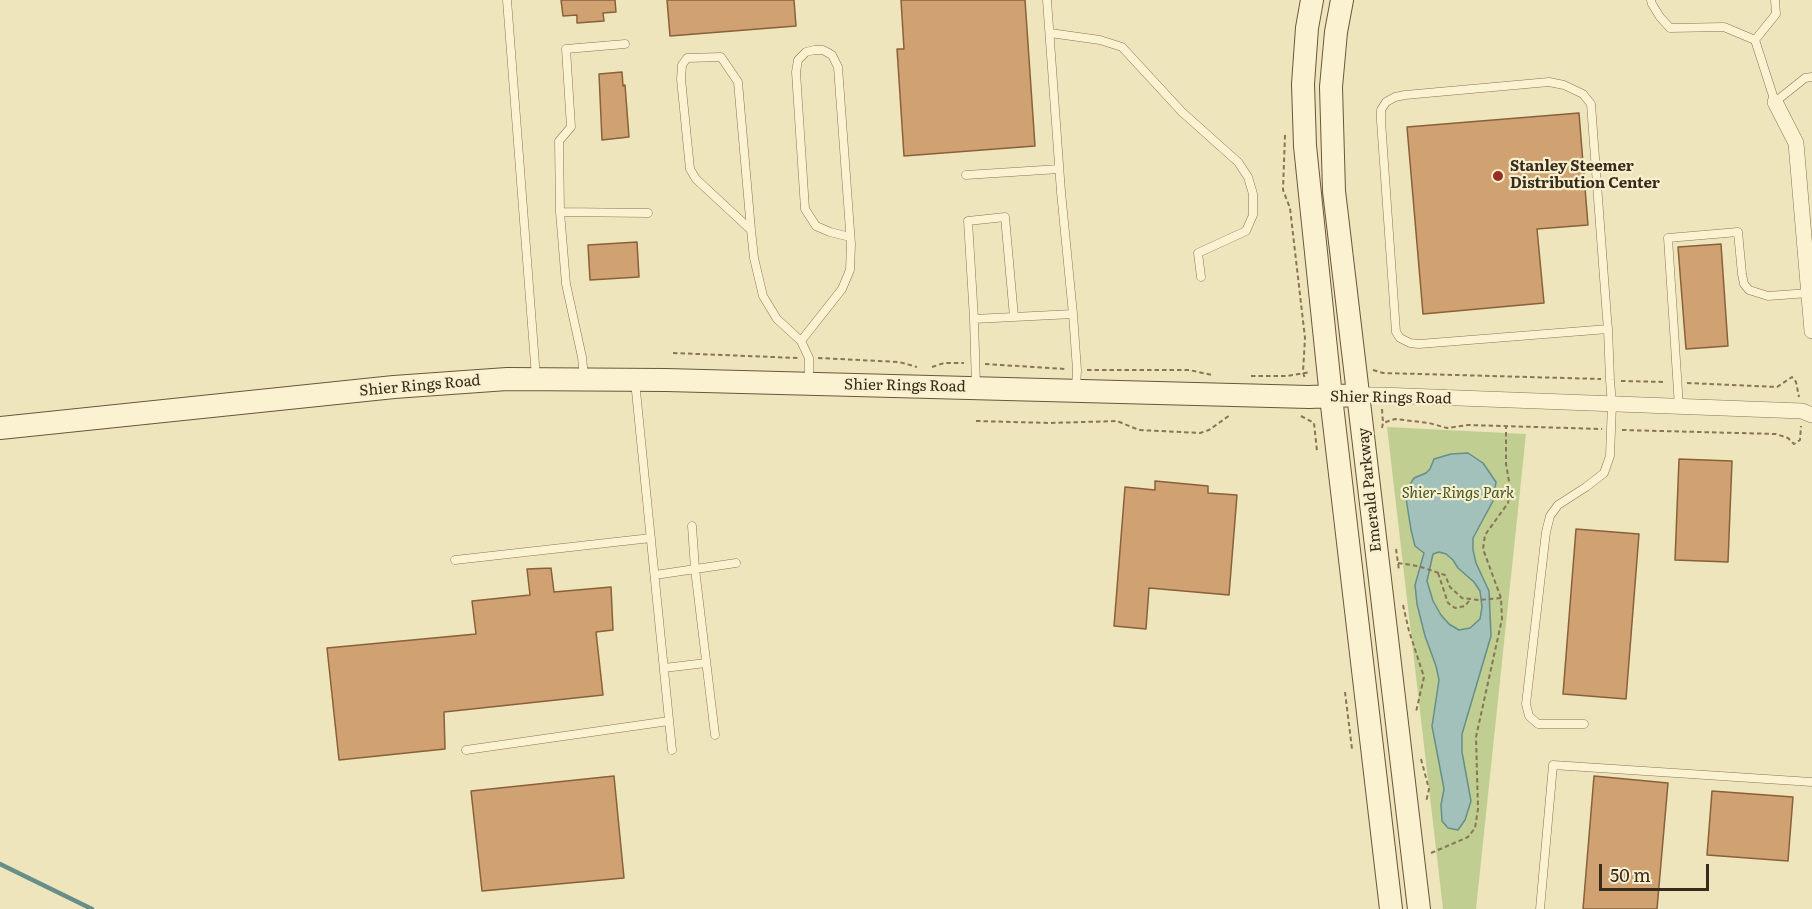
<!DOCTYPE html>
<html>
<head>
<meta charset="utf-8">
<style>
	body { margin:0 }
	#map { position:relative; width:1812px; height:909px; overflow:hidden; background:#efe5bd; font-family:Literata,serif }
	canvas { display:block }
	.scale { position:absolute; left:1599px; top:864px; width:110px; height:27px; box-sizing:border-box; border:3px solid #372b1b; border-top:0; padding-left:8px; font-size:18px; line-height:21px; white-space:nowrap; color:#372b1b; -webkit-text-stroke:4px #f7efcd; paint-order:stroke }
</style>
</head>
<body>
<div id="map">
<canvas width="1812" height="909"></canvas>
<div class="scale">50 m</div>
</div>
<script>
const g = document.querySelector('canvas').getContext('2d');
g.lineJoin = 'round';
function fillPath(path, color) {
  g.fillStyle = color;
  g.fill(path, 'evenodd');
}
function poly(rows) {
  const path = new Path2D();
  for (const r of rows) {
    path.moveTo(r[0], r[1]);
    for (let i = 2; i < r.length; i += 2) path.lineTo(r[i], r[i + 1]);
  }
  return path;
}
function stroke(path, color, width, dash) {
  g.strokeStyle = color;
  g.lineWidth = width;
  g.lineCap = dash ? 'butt' : 'round';
  g.setLineDash(dash || []);
  g.stroke(path);
}
function write(font, color, halo, rows, align = 'center') {
  g.font = font + ' Literata,serif';
  g.lineWidth = 4.5;
  g.setLineDash([]);
  g.textBaseline = 'middle';
  g.strokeStyle = halo;
  g.fillStyle = color;
  for (const [text, x, y, turn = 0] of rows) {
    g.save();
    g.translate(x, y);
    g.rotate((+turn || 0) * Math.PI / 180);
    g.textAlign = isNaN(turn) ? turn : align;
    if (halo) g.strokeText(text, 0, 0);
    g.fillText(text, 0, 0);
    g.restore();
  }
}
fillPath(poly([
	[1387,427,1526,434,1476,909,1443,909]
]), '#c1ce91');
const water = poly([
	[1468,453,1483,463,1496,482,1493,501,1473,538,1473,550,1476,563,1489,591,1491,636,1462,734,1462,752,1471,801,1465,820,1458,830,1448,828,1442,821,1441,805,1444,789,1432,726,1439,680,1436,666,1425,636,1417,604,1415,585,1424,553,1415,546,1411,530,1406,498,1409,486,1414,478,1426,473,1430,469,1434,459,1451,454,1468,453],
	[1439,552,1446,554,1453,560,1458,568,1474,582,1480,591,1482,607,1480,619,1470,628,1459,630,1449,624,1441,615,1433,601,1427,581,1433,554,1439,552]
]);
fillPath(water, '#a1c1ba');
stroke(water, '#688e89', 1.5);
stroke(poly([
	[0,864,92,909]
]), '#688e89', 4.5);
const building = poly([
	[561,0,615,0,616,12,603,13,604,21,577,23,577,15,563,16,561,0],
	[667,0,794,0,796,26,670,36,667,0],
	[901,0,1025,0,1035,146,904,156,897,49,904,49,901,0],
	[622,72,623,86,625,85,629,137,602,140,599,74,622,72],
	[1579,113,1588,225,1537,229,1544,303,1423,314,1407,127,1579,113],
	[637,242,639,277,590,280,588,245,637,242],
	[1721,244,1728,346,1686,349,1678,247,1721,244],
	[1679,459,1732,461,1728,562,1675,560,1679,459],
	[1155,481,1208,486,1208,493,1237,495,1229,595,1149,588,1146,629,1114,626,1125,487,1155,490,1155,481],
	[1576,529,1639,534,1626,699,1563,694,1576,529],
	[551,568,554,592,611,587,613,630,596,632,603,695,444,712,445,749,339,760,327,648,476,634,472,601,530,595,527,569,551,568],
	[614,776,624,878,482,891,471,791,614,776],
	[1594,776,1668,783,1657,909,1583,909,1594,776],
	[1712,791,1793,797,1788,861,1707,855,1712,791]
]);
fillPath(building, '#d0a171');
stroke(building, '#88613a', 1.5);
const lane = poly([
	[507,0,536,377],
	[1047,0,1061,192,1073,314,1077,370,1076,388],
	[1651,0,1652,4,1660,17,1670,28,1724,27,1755,40,1775,102,1805,78,1812,77],
	[1050,33,1100,40,1122,47,1182,112,1238,162,1248,177,1253,194,1253,215,1246,231,1198,253,1201,277],
	[1755,40,1776,14,1775,0],
	[966,175,1059,169],
	[560,212,648,213],
	[751,230,696,179,690,169,681,79,682,65,687,58,721,57,738,82,751,230,754,258,763,296,777,319,801,341,809,358,809,380],
	[974,319,968,221,1005,217,1014,317],
	[801,341,842,289,850,270,851,244,838,67,832,55,823,50,814,50,806,52,798,60,796,72,805,209,816,226,830,232,850,237],
	[584,378,582,357,566,284,560,212,559,141,571,127,566,49,625,44],
	[635,381,672,750],
	[976,387,974,319,1073,314],
	[1679,407,1668,238,1738,232,1742,274,1744,284,1749,290,1768,296,1809,293],
	[692,526,695,569,715,735],
	[455,560,651,538],
	[655,575,736,563],
	[664,668,706,663],
	[1584,724,1538,724,1529,716,1526,704,1546,532,1550,516,1558,505,1586,487,1604,473,1610,456,1612,404,1610,380,1608,329,1607,318,1591,104,1583,94,1564,85,1549,82,1405,95,1395,97,1386,102,1381,110,1381,121,1396,332,1400,338,1410,343,1419,344,1608,329],
	[466,750,669,721],
	[1540,909,1553,765,1812,782]
]);
const street = poly([
	[1775,102,1796,143,1812,331],
	[1359,395,1380,395,1802,411,1812,415]
]);
const secondary = poly([
	[1312,0,1307,28,1303,84,1305,146,1331,397,1391,909],
	[1342,0,1336,32,1331,87,1334,191,1419,909],
	[0,428,394,387,507,379,666,380,1309,397,1359,395]
]);
stroke(lane, '#887556', 9);
stroke(street, '#887556', 16);
stroke(secondary, '#6a5639', 24);
stroke(poly([
	[1285,135,1283,190,1290,208,1305,338,1303,372,1305,379],
	[673,353,798,358],
	[818,358,899,362,917,367],
	[985,364,1066,369],
	[932,367,944,363,964,363],
	[1087,370,1189,370,1212,375],
	[1373,370,1383,373,1601,379],
	[1251,376,1287,376,1310,372],
	[1621,381,1666,382],
	[1687,383,1777,387,1792,377,1796,382,1799,397],
	[1382,409,1383,423],
	[1301,416,1314,423,1317,451],
	[976,421,1050,423,1117,421,1139,430,1200,433,1209,430,1230,415],
	[1382,428,1383,423,1395,419,1429,423,1447,428,1468,425,1602,429],
	[1622,430,1776,434,1788,438,1794,444,1800,440,1801,426],
	[1396,549,1399,570],
	[1398,563,1418,566,1445,575,1450,587,1462,598,1479,600,1501,598],
	[1438,573,1448,603,1455,608,1465,606,1469,601],
	[1403,605,1409,631,1424,677,1416,712],
	[1345,692,1352,749],
	[1421,759,1429,789,1426,802],
	[1431,853,1468,837,1475,828,1478,809,1476,737,1502,619,1501,598,1483,549,1485,535,1508,503,1510,487,1506,464,1506,426]
]), '#887556', 2, [4.5, 3]);
stroke(lane, '#faf2d0', 8);
stroke(street, '#faf2d0', 15);
stroke(secondary, '#faf2d0', 22);
for (const [x, y, r, color] of [
	[1498,176,6,"#9a2e23"]
]) {
  const dot = new Path2D();
  dot.arc(x, y, r, 0, 2 * Math.PI);
  g.fillStyle = color;
  g.fill(dot);
  stroke(dot, '#f7efcd', 2);
}
write('bold 15px', '#372b1b', '#f7efcd', [
	["Stanley Steemer",1510,167],
	["Distribution Center",1510,184]
], 'left');
write('15px', '#372b1b', '#f7efcd', [
	["Shier Rings Road",420,386,-5],
	["Shier Rings Road",905,386,1],
	["Shier Rings Road",1391,398,1],
	["Emerald Parkway",1370,490,-96]
]);
write('italic 15px', '#425421', '#f7efcd', [
	["Shier-Rings Park",1458,494]
]);
</script>
</body>
</html>
